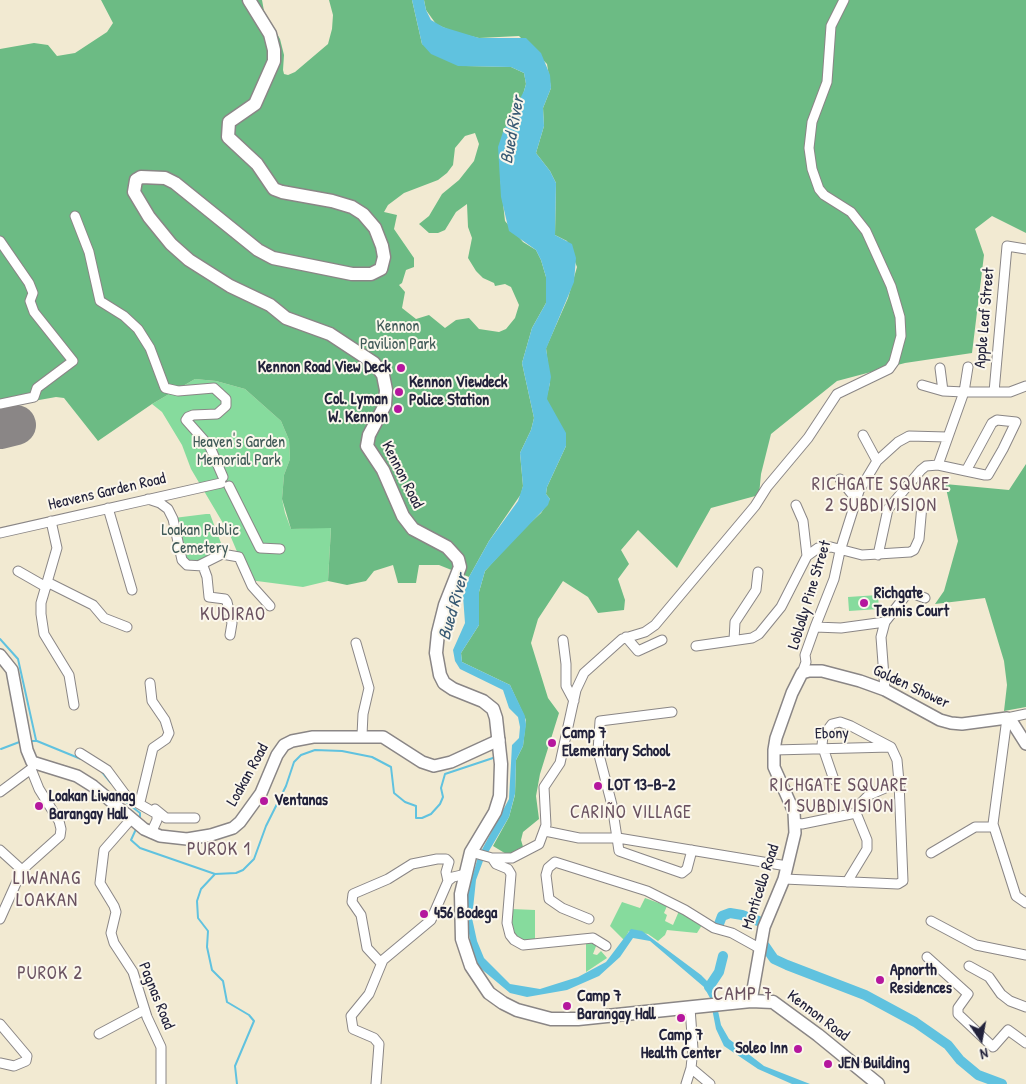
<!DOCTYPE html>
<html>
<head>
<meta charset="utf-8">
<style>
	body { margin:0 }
	#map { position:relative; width:1026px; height:1084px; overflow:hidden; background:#f2ead2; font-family:"Patrick Hand",sans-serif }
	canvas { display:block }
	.north { position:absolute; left:956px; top:1014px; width:50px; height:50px; -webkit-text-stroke:4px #fbf7ec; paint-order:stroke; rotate:168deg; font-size:14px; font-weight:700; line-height:20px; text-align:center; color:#22223b }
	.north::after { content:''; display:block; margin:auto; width:18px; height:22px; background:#22223b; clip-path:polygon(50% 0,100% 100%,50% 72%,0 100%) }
</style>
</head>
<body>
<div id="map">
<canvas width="1026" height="1084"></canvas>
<div class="north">N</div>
</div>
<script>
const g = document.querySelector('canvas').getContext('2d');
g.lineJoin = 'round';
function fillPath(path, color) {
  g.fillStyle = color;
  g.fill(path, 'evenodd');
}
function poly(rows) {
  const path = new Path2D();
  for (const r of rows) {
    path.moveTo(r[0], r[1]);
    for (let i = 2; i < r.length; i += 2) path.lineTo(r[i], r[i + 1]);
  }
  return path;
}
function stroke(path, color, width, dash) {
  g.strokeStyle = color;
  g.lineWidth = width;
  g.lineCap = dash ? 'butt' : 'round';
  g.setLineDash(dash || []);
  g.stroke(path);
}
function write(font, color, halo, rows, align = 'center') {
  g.font = font + ' "Patrick Hand",sans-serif';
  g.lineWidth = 4;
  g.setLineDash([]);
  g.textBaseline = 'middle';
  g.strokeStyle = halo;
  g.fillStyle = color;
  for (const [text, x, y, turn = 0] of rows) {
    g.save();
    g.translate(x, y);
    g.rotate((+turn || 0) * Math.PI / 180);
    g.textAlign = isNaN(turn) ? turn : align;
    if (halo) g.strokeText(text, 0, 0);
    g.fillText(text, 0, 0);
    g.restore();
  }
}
fillPath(poly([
	[195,379,216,381,245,389,281,421,289,440,290,459,284,475,282,499,285,513,291,529,331,527,328,581,303,587,249,580,230,535,191,469,182,445,162,412,152,404],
	[206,514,210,514,224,551,197,562,186,560,174,518],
	[878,595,879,609,849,611,848,597],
	[645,898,667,906,664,913,667,915,665,921,673,925,679,911,702,925,697,933,667,930,665,935,658,941,648,934,629,931,624,940,610,926,622,902,640,908],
	[511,909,535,910,535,942,522,943,511,932],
	[586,938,598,941,593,954,597,955,601,951,607,958,586,972]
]), '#86db9d');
fillPath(poly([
	[101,0,262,0,264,11,280,39,284,55,283,70,284,74,288,75,295,72,328,44,332,29,333,15,329,0,412,0,422,44,466,66,511,67,524,73,526,84,500,176,505,221,523,242,536,250,541,260,546,277,546,303,532,328,522,363,534,418,531,430,520,453,523,486,521,494,489,541,469,577,439,565,419,565,416,583,398,583,393,565,374,571,366,581,347,585,328,581,331,528,291,529,282,499,284,475,290,459,289,440,281,421,245,389,216,381,195,379,152,404,98,441,64,398,56,397,0,407,0,49,34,43,48,45,57,56,75,53,107,32,113,23],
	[475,133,479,144,474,161,459,180,442,194,429,216,419,224,429,233,438,233,445,230,456,212,467,204,468,227,472,238,468,258,476,271,483,278,494,283,495,286,505,284,511,287,519,305,515,318,506,329,499,332,479,329,469,318,456,320,445,328,429,315,416,319,402,308,405,292,399,285,402,283,406,270,414,267,414,258,394,229,397,215,384,212,388,205,404,193,438,180,447,173,453,165,455,148,465,136],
	[424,0,1026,0,1026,233,992,216,975,229,984,255,972,353,905,363,837,381,771,434,761,474,759,495,711,508,677,568,638,530,621,550,629,564,618,579,625,600,624,610,598,613,588,597,563,581,538,619,531,643,548,698,559,713,540,774,536,796,539,819,523,832,521,840,524,850,508,855,493,846,509,817,515,795,516,760,523,746,526,720,510,685,462,662,461,653,479,625,479,592,485,571,518,534,541,513,550,499,546,494,547,487,566,446,559,423,546,399,550,383,546,348,568,298,577,267,567,241,555,235,556,183,550,171,536,153,544,126,543,108,551,88,547,64,519,36,479,38,454,32,436,24,426,10],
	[1026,464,1026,707,1004,711,1007,685,1004,661,985,598,935,604,944,591,958,541,945,484,1009,490]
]), '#6cbb84');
fillPath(poly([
	[412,0,424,0,426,10,431,20,443,27,479,38,526,38,541,53,550,75,551,88,543,108,544,126,536,153,550,171,556,183,555,235,572,244,576,258,574,282,546,349,551,377,547,399,566,433,566,446,547,487,546,494,550,499,548,505,485,571,479,592,479,625,461,653,462,662,510,685,525,716,526,725,523,746,516,760,515,794,509,817,483,861,476,880,472,918,477,941,484,958,510,984,540,989,578,977,606,962,631,929,642,931,701,975,713,987,721,1025,729,1039,764,1066,810,1084,792,1084,758,1069,724,1046,716,1029,710,998,704,987,650,941,633,938,620,957,599,976,567,990,527,997,510,993,479,967,471,947,466,913,467,895,478,857,509,799,512,745,519,738,520,727,518,717,509,708,503,690,460,669,455,661,453,650,465,623,463,596,469,577,489,541,518,501,523,486,520,453,531,430,534,418,522,363,532,328,546,303,546,277,541,260,536,250,509,231,501,197,498,147,503,132,524,91,526,84,524,73,511,67,458,66,431,54,422,44]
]), '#60c2df');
stroke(poly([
	[0,639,18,659,36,740],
	[29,741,37,741,81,759],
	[1,749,22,741],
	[102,772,111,783],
	[117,791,122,799,140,813,140,821],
	[137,827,131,840,140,848,215,874,236,873,243,870,254,859,266,826,286,786,294,762,301,755,315,750,342,751,372,757,391,767,394,793,405,802,416,806,416,818,422,818,431,814,440,804,443,797,441,788,445,774,496,757],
	[215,874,201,889,197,901,198,918,208,931,207,947,212,970,223,981,227,1002,249,1015,254,1021,235,1066,237,1084]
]), '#60c2df', 2);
stroke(poly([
	[719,924,722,916,730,913,742,915,761,922],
	[765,946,774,959,787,965,865,995,915,1022,948,1045,960,1060,978,1075,1002,1084],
	[709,987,719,972,723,956]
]), '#60c2df', 10);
stroke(poly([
	[0,429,16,425]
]), '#8a8686', 40);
const minor = poly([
	[75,216,89,252,100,301,124,316,138,329,150,348,165,388,178,391,214,388,226,399,226,406,217,414,193,415,188,417,186,420,210,447,223,477],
	[0,241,29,283,33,293,30,301,34,312,73,361,37,388,34,397,0,404],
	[940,368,943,391],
	[922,385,943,391,964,392,1010,392,1026,386],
	[994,392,1007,246,1026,249],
	[863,435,877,461],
	[938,465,964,392,968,367],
	[840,479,855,498],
	[229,486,260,548,280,549],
	[148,499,160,503,168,509,173,519,182,560,187,565,203,566,207,577,209,597,225,599,227,602,232,623,230,635],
	[796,505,803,521,807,556],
	[108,508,132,590],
	[51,521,57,548,41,603,41,614,44,634,69,675,74,705],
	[0,533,221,483],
	[878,555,888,509,921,470,926,466,938,465,966,471,985,475,988,475,1003,449,1016,422,997,420,992,423,966,471],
	[200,565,222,554,239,557,252,586,270,606],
	[18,571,46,587],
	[47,582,93,605,104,618,127,627],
	[815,627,841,628,885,622],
	[626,637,638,651,662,640],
	[563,640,566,664,566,686,574,701],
	[734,640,735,622,756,590,758,572],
	[356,643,369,688,363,714,362,735],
	[696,646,752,638,759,634,781,607,807,556,818,548,831,547,862,555,910,552,914,550,919,539,922,505],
	[802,673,806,662,805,655,815,627,834,579,840,551,859,491,877,461,898,442,909,436,947,437],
	[885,690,881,637,885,622,906,595,914,594,925,598],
	[672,712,600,721,598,751,612,805,619,851,682,873,687,869,692,850],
	[1026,714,1007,718,993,824,1016,896,1026,903],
	[774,750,891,747],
	[80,753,107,770,127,797,157,814,157,820,151,833],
	[0,792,31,769,34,764],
	[140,802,153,748,166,739,169,733,165,720,152,701,150,683],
	[155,809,166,818,195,818],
	[132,818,104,850,100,883,114,906,116,912,111,933,114,943,133,972,147,1017,161,1047,161,1084],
	[796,823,802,824,856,813],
	[545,831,579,838,618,838,787,866],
	[0,850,22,870],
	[471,852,492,858,512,858,539,844,546,825,544,787,560,763,576,690,584,673,622,639,645,632,655,625,755,506,767,487,808,438,837,394,889,369,894,362,901,336,900,317,891,286,866,231,851,212,824,195,819,189,812,169,809,148,812,122,827,82,831,26,844,0],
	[931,853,975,827,994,827],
	[492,858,496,864,508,869,511,874,507,923,510,935,514,940,523,945,593,938,606,946],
	[784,879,898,884,903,881,899,782,897,760,891,747,851,726,840,722,832,724,823,736,822,745,834,780],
	[847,882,867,849,867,840,856,813,862,802,869,795,899,782],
	[0,919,22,870,60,836,61,829,59,821,39,789,31,769],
	[589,919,562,908,549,899,546,875,548,868,555,862,647,891,685,910,714,928,732,933,759,948],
	[931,921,976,945,1026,955],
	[927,957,968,994,958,1008,958,1014,993,1047,1008,1030,1026,1043],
	[381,963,367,948,361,915,352,902,353,894,388,879,412,864,437,859,446,859,449,862,446,872,448,881],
	[969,966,989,977,1001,994,1010,1001,1026,1007],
	[0,1024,27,1056,26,1061,14,1066,0,1063],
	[99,1034,144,1010],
	[691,1068,710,1084],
	[376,1084,379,1044,374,1038,353,1029,351,1016,369,994,383,960,431,920,448,881,453,877,466,874],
	[686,1084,691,1068,693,1049,690,1008]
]);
const major = poly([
	[0,655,12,670,27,750,32,762,77,776,93,786,144,829,160,836,187,839,211,835,233,828,240,822,261,793,277,755,284,745,292,741,313,737,383,737,422,762,434,766,451,762,499,740],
	[751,1001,764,927,784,879,795,833,794,812,774,767,774,750,776,738,792,693,802,673,809,671,822,671,860,681,885,690,940,720,951,723,962,724,1007,718,1012,722,1026,744]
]);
const highway = poly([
	[249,0,270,34,274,50,274,61,255,104,229,122,228,137,257,164,274,189,282,192,332,201,352,207,363,214,375,228,382,246,384,257,381,269,371,274,352,274,273,258,258,250,175,183,165,178,141,177,136,180,134,192,149,217,171,244,189,260,230,286,270,305,286,318,330,334,374,363,383,375,386,390,385,405,369,435,367,446,383,470,403,516,413,529,447,547,458,559,460,567,445,605,438,633,436,653,440,675,444,683,453,689,483,701,493,709,496,718,501,764,500,796,495,812,471,852,461,894,462,939,471,966,489,993,503,1003,517,1010,551,1019,578,1019,751,1001,773,1002,818,1035,878,1084]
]);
stroke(minor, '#8a8686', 11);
stroke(major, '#8a8686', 14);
stroke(highway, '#8a8686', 15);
stroke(minor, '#fff', 9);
stroke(major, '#fff', 11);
stroke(highway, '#fff', 12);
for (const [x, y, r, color] of [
	[401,368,5,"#b5179e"],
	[399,392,5,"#b5179e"],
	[398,409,5,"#b5179e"],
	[864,603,5,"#b5179e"],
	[552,743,5,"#b5179e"],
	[598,786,5,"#b5179e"],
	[264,801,5,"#b5179e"],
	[39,806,5,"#b5179e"],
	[424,914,5,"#b5179e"],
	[880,980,5,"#b5179e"],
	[567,1006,5,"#b5179e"],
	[681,1018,5,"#b5179e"],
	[798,1049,5,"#b5179e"],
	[828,1064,5,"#b5179e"]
]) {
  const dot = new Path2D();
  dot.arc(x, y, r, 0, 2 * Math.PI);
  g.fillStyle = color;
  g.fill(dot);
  stroke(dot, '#fbf7ec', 2);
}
write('16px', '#22223b', '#fbf7ec', [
	["Apple Leaf Street",985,318,-85],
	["Kennon Road",402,475,63],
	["Heavens Garden Road",107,492,-13],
	["Loblolly Pine Street",810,595,-73],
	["Golden Shower",911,687,25],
	["Ebony",832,734,-1],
	["Loakan Road",248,775,-61],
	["Monticello Road",761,887,-72],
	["Pagnas Road",156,996,68],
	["Kennon Road",818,1016,37]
]);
write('16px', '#405a58', '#fbf7ec', [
	["Kennon",398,327],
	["Pavilion Park",398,345],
	["Heaven's Garden",239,443],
	["Memorial Park",239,461],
	["Loakan Public",200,531],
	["Cemetery",200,549]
]);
write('bold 16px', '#22223b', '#fbf7ec', [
	["Kennon Road View Deck",391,368,"right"],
	["Kennon Viewdeck",409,383],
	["Police Station",409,401],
	["Col. Lyman",388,400,"right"],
	["W. Kennon",388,418,"right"],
	["Richgate",874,594],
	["Tennis Court",874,612],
	["Camp 7",562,734],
	["Elementary School",562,752],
	["LOT 13-B-2",608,786],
	["Loakan Liwanag",49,797],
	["Barangay Hall",49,815],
	["Ventanas",274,801],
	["456 Bodega",434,914],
	["Apnorth",890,971],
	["Residences",890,989],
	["Camp 7",577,997],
	["Barangay Hall",577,1015],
	["Camp 7",681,1036,"center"],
	["Health Center",681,1054,"center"],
	["Soleo Inn",788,1049,"right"],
	["JEN Building",838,1064]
], 'left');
write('italic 18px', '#385a74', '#fbf7ec', [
	["Bued River",513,130,-80],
	["Bued River",454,607,-74]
]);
g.letterSpacing = '1px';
write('18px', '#6a5260', '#fbf7ec', [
	["RICHGATE SQUARE",881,485],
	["2 SUBDIVISION",881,506],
	["KUDIRAO",233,615],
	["RICHGATE SQUARE",839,786],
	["1 SUBDIVISION",839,807],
	["CARIÑO VILLAGE",631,813],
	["PUROK 1",219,850],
	["PUROK 2",50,974]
]);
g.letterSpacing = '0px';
g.letterSpacing = '1px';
write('19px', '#6a5260', '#fbf7ec', [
	["LIWANAG",47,879],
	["LOAKAN",47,901],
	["CAMP 7",743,995]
]);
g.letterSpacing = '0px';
</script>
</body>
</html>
